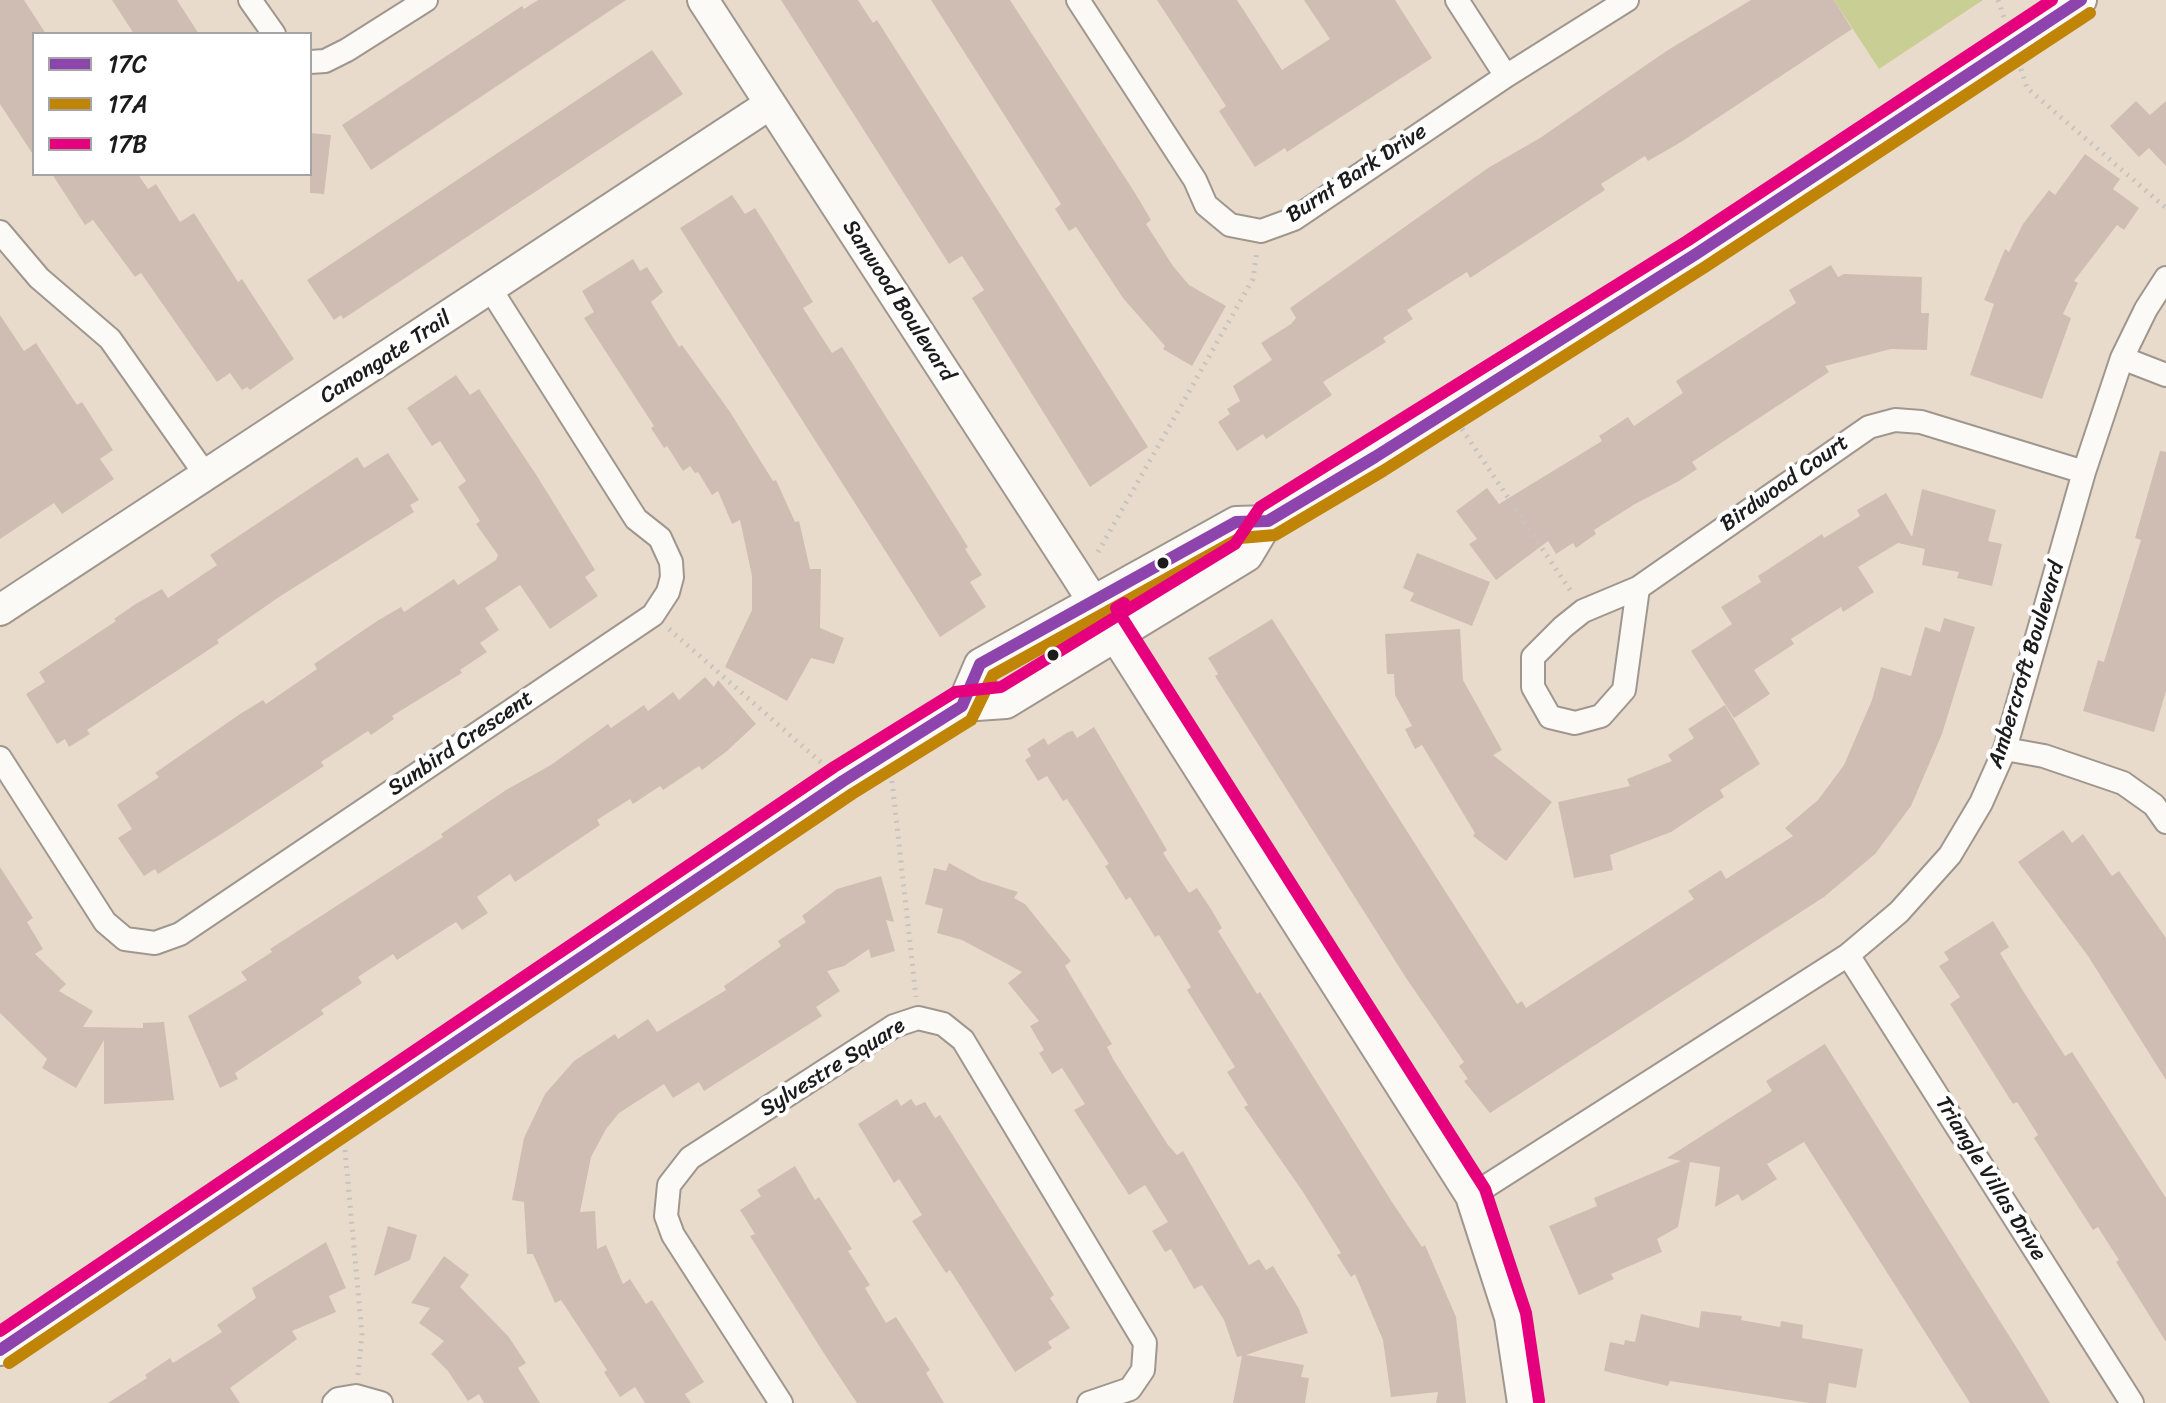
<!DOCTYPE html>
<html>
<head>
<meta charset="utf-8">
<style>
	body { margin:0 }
	#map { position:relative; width:2166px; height:1403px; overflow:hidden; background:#e9dbcc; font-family:Sriracha,sans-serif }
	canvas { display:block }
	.legend { position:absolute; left:32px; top:32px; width:280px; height:144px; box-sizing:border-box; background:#fff; border:2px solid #a4a4a4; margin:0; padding:10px 14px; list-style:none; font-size:24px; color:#1c1c1c }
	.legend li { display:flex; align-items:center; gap:16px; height:40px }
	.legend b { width:40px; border:2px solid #a4a4a4 }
</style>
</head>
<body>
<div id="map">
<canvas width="2166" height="1403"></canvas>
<ul class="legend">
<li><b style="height:10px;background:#8e44ad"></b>17C</li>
<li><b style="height:10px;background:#c08407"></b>17A</li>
<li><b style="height:10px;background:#e5007d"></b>17B</li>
</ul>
</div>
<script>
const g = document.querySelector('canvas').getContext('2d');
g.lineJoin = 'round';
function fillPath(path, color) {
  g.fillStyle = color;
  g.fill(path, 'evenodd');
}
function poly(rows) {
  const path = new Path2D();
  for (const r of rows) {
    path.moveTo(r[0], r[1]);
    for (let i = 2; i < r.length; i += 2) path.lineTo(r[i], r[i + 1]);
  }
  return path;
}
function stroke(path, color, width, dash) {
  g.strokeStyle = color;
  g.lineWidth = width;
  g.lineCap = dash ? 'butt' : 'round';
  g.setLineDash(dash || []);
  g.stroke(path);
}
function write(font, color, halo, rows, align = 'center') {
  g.font = font + ' Sriracha,sans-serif';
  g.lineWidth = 8;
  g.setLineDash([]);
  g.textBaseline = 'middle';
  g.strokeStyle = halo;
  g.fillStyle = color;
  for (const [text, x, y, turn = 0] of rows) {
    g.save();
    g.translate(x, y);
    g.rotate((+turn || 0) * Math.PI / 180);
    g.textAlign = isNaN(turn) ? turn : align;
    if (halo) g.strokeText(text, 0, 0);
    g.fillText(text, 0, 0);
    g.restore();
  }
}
fillPath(poly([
	[1834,0,1983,0,1879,69]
]), '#c9ce95');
fillPath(poly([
	[0,0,24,0,46,34,34,34,34,156,0,104],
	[112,0,177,0,199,34,134,34],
	[538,0,626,0,371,170,342,125,522,6,524,9],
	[781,0,858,0,873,23,877,20,1148,447,1090,487,972,298,984,290,962,256,949,264],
	[931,0,1010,0,1135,193,1151,220,1146,224,1173,266,1189,285,1226,306,1192,366,1163,349,1165,346,1123,298,1076,227,1069,231,1055,209,1061,204],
	[1157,0,1237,0,1282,70,1330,39,1304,0,1395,0,1432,58,1287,152,1285,148,1255,167,1219,111,1226,106],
	[1751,0,1834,0,1852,29,1681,142,1648,161,1645,156,1601,184,1605,190,1470,278,1467,272,1407,310,1413,319,1383,338,1386,342,1323,382,1332,395,1266,439,1263,434,1237,451,1218,422,1230,414,1227,409,1240,401,1233,386,1272,360,1261,343,1291,324,1296,318,1290,308,1488,168,1540,138,1668,50],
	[652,50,683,94,343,319,341,315,334,320,307,280],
	[2136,101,2150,115,2166,101,2166,166,2149,148,2139,157,2110,126],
	[310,133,331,135,324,194,310,193],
	[2085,154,2120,179,2113,189,2139,208,2124,230,2117,225,2074,281,2078,283,2063,314,2071,318,2042,399,1970,375,1994,304,1984,300,2005,249,2009,252,2023,224,2049,190,2055,195],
	[52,174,138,174,148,189,156,184,180,222,194,213,238,282,242,279,294,359,250,390,247,387,242,390,230,373,217,382,141,273,135,277,93,220,85,225],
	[732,195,745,214,755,208,769,230,813,302,803,308,832,353,842,347,968,547,965,549,982,575,970,582,986,607,940,637,680,228],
	[633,259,640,271,647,267,663,292,651,302,679,347,682,345,730,412,773,481,776,480,795,522,799,521,810,569,821,569,820,628,844,638,834,664,811,658,787,701,725,667,752,610,752,576,740,520,732,524,718,491,712,495,698,472,695,473,690,466,683,471,667,446,664,448,651,428,654,426,584,318,594,312,582,291],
	[1831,265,1838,277,1844,274,1922,277,1921,313,1929,313,1927,350,1891,349,1825,366,1829,372,1692,462,1697,469,1679,481,1635,504,1594,530,1596,534,1576,548,1573,543,1556,554,1548,541,1496,580,1469,544,1477,539,1456,511,1487,488,1499,504,1602,441,1599,436,1628,417,1634,426,1683,393,1676,381,1796,303,1789,290],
	[0,315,24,351,36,343,77,405,82,402,113,450,100,459,114,479,62,514,54,503,0,539],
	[456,375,470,395,479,389,537,476,595,570,585,577,598,596,550,629,520,585,485,608,499,630,480,643,487,652,460,670,462,673,392,716,394,719,371,735,368,731,321,762,324,766,226,831,158,874,155,869,144,876,118,838,132,829,117,805,159,777,155,773,240,714,263,700,266,704,317,669,314,664,377,621,401,607,404,612,454,579,458,585,496,560,498,555,476,524,480,521,458,487,466,481,440,441,432,446,407,408],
	[2160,451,2166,452,2166,691,2154,732,2083,711,2098,660,2104,662,2141,540,2135,538],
	[388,453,419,500,410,505,414,512,279,597,217,640,219,643,87,730,90,734,69,747,65,739,57,744,26,694,45,682,39,672,116,621,114,619,134,605,162,589,168,598,217,565,210,555,357,457,364,468],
	[1922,489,1996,510,1988,541,2002,544,1992,586,1957,578,1959,572,1922,565,1925,549,1898,543,1858,567,1874,592,1843,612,1841,607,1791,639,1794,644,1754,670,1770,694,1734,718,1691,651,1732,624,1721,607,1761,582,1758,576,1822,534,1824,538,1860,516,1857,510,1886,493,1912,537],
	[1417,553,1490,582,1472,626,1410,601,1414,593,1403,588],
	[1944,618,1975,627,1942,734,1911,806,1875,854,1824,897,1490,1113,1464,1081,1468,1079,1459,1066,1464,1062,1406,978,1215,676,1218,674,1208,658,1272,619,1517,1004,1522,1001,1526,1008,1694,899,1688,891,1721,870,1726,879,1793,836,1785,828,1818,800,1844,765,1872,700,1881,667,1911,676,1925,627,1940,632],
	[1460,629,1463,680,1502,750,1493,755,1552,802,1506,861,1473,836,1475,833,1422,745,1415,749,1405,729,1412,726,1395,695,1394,674,1387,674,1385,634],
	[705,677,714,687,718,680,756,724,727,751,702,770,699,766,663,790,660,786,633,804,630,799,597,820,600,825,515,882,510,874,477,897,488,913,462,930,456,922,397,960,393,954,358,977,362,983,321,1010,324,1014,235,1073,238,1079,220,1088,188,1016,247,980,241,972,272,952,270,949,443,837,441,834,506,790,551,765,608,724,611,728,644,705,648,711,673,692,679,700],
	[1725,705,1760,764,1720,790,1724,797,1671,832,1610,855,1613,870,1574,878,1558,802,1630,786,1627,779,1672,761,1668,755,1694,738,1688,729],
	[1094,727,1167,850,1163,853,1189,893,1197,888,1211,909,1222,928,1218,931,1257,994,1260,992,1392,1202,1422,1247,1425,1245,1456,1317,1466,1403,1436,1403,1438,1392,1391,1397,1383,1340,1355,1274,1351,1277,1337,1255,1341,1253,1303,1192,1244,1107,1248,1105,1227,1072,1235,1067,1187,990,1191,987,1159,935,1155,937,1130,897,1126,900,1105,866,1109,864,1067,799,1063,801,1047,776,1038,781,1025,760,1031,756,1027,749,1044,738,1048,745,1068,732,1073,731,1077,738],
	[2063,830,2072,843,2083,834,2112,876,2119,871,2166,938,2166,1080,2088,956,2018,862],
	[949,863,980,880,1018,892,1014,898,1025,904,1071,961,1065,966,1112,1044,1107,1047,1113,1059,1168,1145,1177,1155,1183,1151,1249,1265,1259,1259,1266,1270,1273,1266,1299,1309,1308,1333,1246,1355,1304,1365,1301,1377,1309,1378,1305,1403,1233,1403,1242,1356,1237,1357,1224,1320,1202,1285,1194,1289,1171,1249,1165,1252,1152,1231,1168,1222,1145,1185,1129,1195,1074,1110,1085,1104,1062,1068,1052,1074,1039,1053,1044,1050,1030,1026,1039,1021,1008,983,1022,972,962,940,937,933,943,909,925,904,934,868,946,871],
	[0,867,33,918,27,922,43,949,35,954,66,984,59,991,93,1011,83,1027,143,1028,143,1023,164,1022,174,1100,104,1104,104,1040,76,1088,42,1068,47,1059,0,1013],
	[881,876,894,922,886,920,895,951,871,958,869,949,844,966,827,971,840,991,816,1007,822,1016,704,1091,699,1082,673,1098,664,1084,619,1113,606,1129,591,1157,580,1212,595,1211,597,1249,606,1245,623,1284,630,1279,646,1304,652,1300,704,1382,685,1394,691,1403,645,1403,635,1387,620,1397,604,1372,607,1370,561,1300,555,1303,533,1254,527,1254,524,1202,512,1200,524,1138,545,1094,574,1061,615,1034,618,1039,648,1019,657,1032,726,990,724,986,781,946,778,941,806,922,802,916,837,889],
	[1993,921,2009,947,2000,953,2025,994,2065,1056,2072,1052,2166,1198,2166,1342,2116,1262,2119,1260,2108,1243,2098,1227,2093,1230,2034,1138,2038,1135,2028,1119,2017,1102,2013,1104,1950,1004,1960,997,1939,966,1949,960,1944,952],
	[1825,1044,2020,1353,2050,1403,1970,1403,1804,1142,1767,1164,1777,1179,1742,1201,1738,1194,1715,1207,1720,1167,1690,1162,1678,1227,1657,1239,1662,1252,1611,1274,1614,1279,1579,1295,1549,1226,1597,1206,1594,1198,1681,1161,1667,1158,1772,1091,1766,1081],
	[897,1099,901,1106,911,1099,916,1106,925,1102,935,1118,940,1115,1054,1295,1050,1298,1070,1328,1048,1342,1052,1348,1015,1372,950,1270,946,1273,912,1221,922,1215,899,1179,894,1183,858,1124],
	[795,1166,815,1200,819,1197,852,1249,848,1251,870,1285,865,1288,886,1323,896,1317,930,1370,926,1373,944,1403,857,1403,825,1355,750,1236,755,1234,740,1210,761,1196,757,1190],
	[388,1226,417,1235,410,1260,374,1276],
	[326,1242,346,1288,329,1296,336,1312,292,1331,297,1339,230,1388,240,1403,108,1403,147,1378,145,1375,170,1358,173,1363,222,1332,217,1325,256,1298,252,1288],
	[444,1256,469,1275,460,1287,508,1336,526,1363,518,1368,540,1403,484,1403,479,1394,468,1401,448,1371,431,1354,444,1341,419,1323,430,1308,411,1303],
	[1701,1311,1742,1316,1741,1320,1780,1327,1781,1321,1803,1325,1802,1338,1863,1349,1856,1388,1829,1383,1826,1403,1809,1403,1670,1381,1668,1386,1604,1371,1610,1342,1624,1345,1625,1340,1635,1342,1641,1314,1699,1328]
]), '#cfbdb3');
const street = poly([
	[250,0,274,34],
	[1078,0,1195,180,1206,205,1230,225,1261,231,1294,219,1506,76,1627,0],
	[1457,0,1506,76],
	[310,62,325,61,347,50,426,0],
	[0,232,39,278,110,339,205,474],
	[2122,358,2166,375],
	[1638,588,1624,690,1601,716,1575,723,1550,717,1533,687,1533,657,1563,627,1583,611,1638,588,1869,427,1895,420,1921,422,2084,472],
	[2005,749,2044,756,2123,783,2154,805,2166,822],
	[0,758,105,922,125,939,155,943,180,934,653,615,668,592,672,577,671,562,660,538,636,519,491,290],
	[1848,955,2132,1403],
	[1471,1196,1848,955,1899,912,1950,855,1981,803,2005,749,2084,472,2122,358,2146,309,2166,278],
	[334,1403,338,1399,356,1396,381,1403],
	[781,1403,673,1235,666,1216,669,1185,690,1158,894,1026,918,1018,943,1024,963,1040,1145,1343,1143,1370,1130,1389,1089,1403]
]);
const secondary = poly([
	[703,0,1075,573,1471,1196,1510,1317,1523,1403],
	[0,610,770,104],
	[962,706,980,664,1236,522,1268,521],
	[0,1350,843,781,962,706,1006,703,1247,556,1268,521,1696,254,2081,0]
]);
stroke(street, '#9f978e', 26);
stroke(secondary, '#9f978e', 34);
stroke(poly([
	[1998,0,2004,18],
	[2021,69,2027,88,2166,208],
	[1462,429,1572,593],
	[1098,552,1253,279,1257,251],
	[669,629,824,765],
	[892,781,916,997],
	[345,1150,362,1334,358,1375]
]), '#c6c3c0', 5, [2, 6]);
stroke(street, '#fcfaf7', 22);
stroke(secondary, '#fcfaf7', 30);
stroke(poly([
	[0,1350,843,781,962,706,980,664,1236,522,1268,521,1375,457,1696,254,2081,0]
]), '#8e44ad', 12);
stroke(poly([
	[9,1363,852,794,971,720,993,675,1240,538,1275,535,1383,471,1705,267,2090,13]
]), '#c08407', 12);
stroke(poly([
	[1124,603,1116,608,1485,1189,1526,1313,1539,1401],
	[0,1331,834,767,955,692,1001,687,1235,544,1260,507,1687,241,2052,0]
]), '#e5007d', 12);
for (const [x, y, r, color] of [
	[1163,563,7,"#1c1c1c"],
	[1053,655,7,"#1c1c1c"]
]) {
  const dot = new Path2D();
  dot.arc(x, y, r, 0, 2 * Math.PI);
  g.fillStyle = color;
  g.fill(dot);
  stroke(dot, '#fff', 3);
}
write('22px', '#1c1c1c', '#fff', [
	["Burnt Bark Drive",1357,174,-33],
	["Sanwood Boulevard",898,301,57],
	["Canongate Trail",386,358,-33],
	["Birdwood Court",1785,484,-35],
	["Ambercroft Boulevard",2027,665,-73],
	["Sunbird Crescent",461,744,-34],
	["Sylvestre Square",833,1068,-32],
	["Triangle Villas Drive",1990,1179,58]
]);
</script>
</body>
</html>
